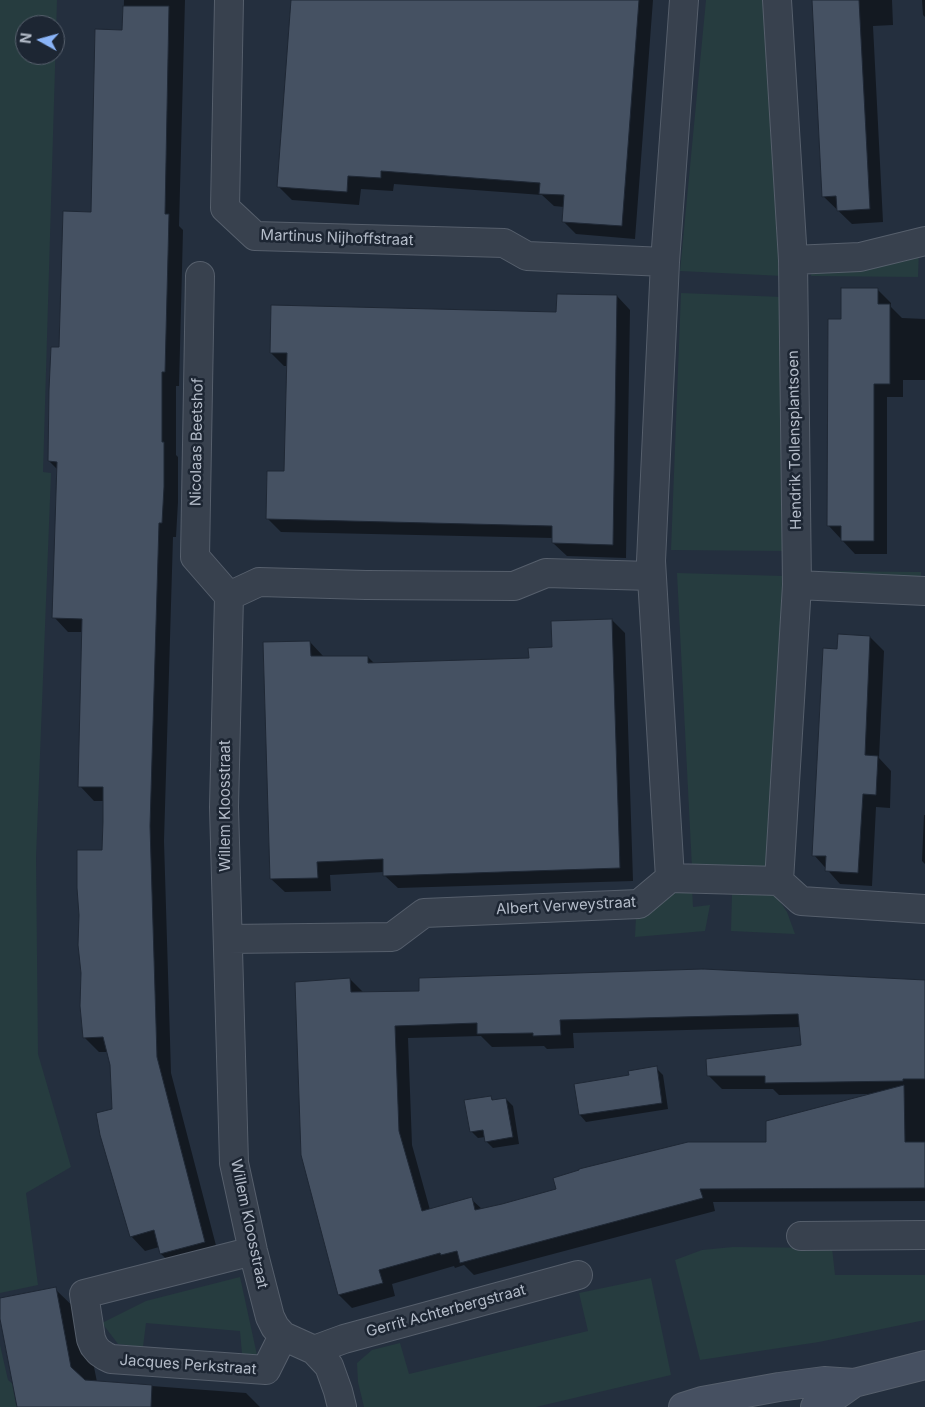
<!DOCTYPE html>
<html>
<head>
<meta charset="utf-8">
<style>
	body { margin:0 }
	#map { position:relative; width:925px; height:1407px; overflow:hidden; background:#242f3e; font-family:Inter,sans-serif }
	canvas { display:block }
	.north { position:absolute; left:15px; top:15px; width:50px; height:50px; box-sizing:border-box; background:#1d2633; border:1px solid #59626f; border-radius:50%; rotate:277deg; font-size:14px; font-weight:700; line-height:20px; text-align:center; color:#b4bcc9 }
	.north::after { content:''; display:block; margin:auto; width:18px; height:22px; background:#8ab4f8; clip-path:polygon(50% 0,100% 100%,50% 72%,0 100%) }
</style>
</head>
<body>
<div id="map">
<canvas width="925" height="1407"></canvas>
<div class="north">N</div>
</div>
<script>
const g = document.querySelector('canvas').getContext('2d');
g.lineJoin = 'round';
function fillPath(path, color) {
  g.fillStyle = color;
  g.fill(path, 'evenodd');
}
function poly(rows) {
  const path = new Path2D();
  for (const r of rows) {
    path.moveTo(r[0], r[1]);
    for (let i = 2; i < r.length; i += 2) path.lineTo(r[i], r[i + 1]);
  }
  return path;
}
function stroke(path, color, width, dash) {
  g.strokeStyle = color;
  g.lineWidth = width;
  g.lineCap = dash ? 'butt' : 'round';
  g.setLineDash(dash || []);
  g.stroke(path);
}
function write(font, color, halo, rows, align = 'center') {
  g.font = font + ' Inter,sans-serif';
  g.lineWidth = 5;
  g.setLineDash([]);
  g.textBaseline = 'middle';
  g.strokeStyle = halo;
  g.fillStyle = color;
  for (const [text, x, y, turn = 0] of rows) {
    g.save();
    g.translate(x, y);
    g.rotate((+turn || 0) * Math.PI / 180);
    g.textAlign = isNaN(turn) ? turn : align;
    if (halo) g.strokeText(text, 0, 0);
    g.fillText(text, 0, 0);
    g.restore();
  }
}
fillPath(poly([
	[0,0,57,0,43,472,51,473,36,857,38,1054,71,1167,26,1193,38,1285,0,1293],
	[25,25,55,25,55,55,25,55],
	[706,0,768,0,783,276,680,271],
	[919,250,918,277,811,276,812,267],
	[681,293,782,297,785,551,671,550],
	[812,571,921,572,921,585,812,579],
	[677,573,784,576,766,870,692,868],
	[672,886,692,888,693,907,710,905,705,931,635,937,636,916],
	[771,888,787,912,795,934,731,931,732,894],
	[733,1247,832,1248,835,1275,925,1275,925,1320,819,1342,700,1360,675,1260,702,1250],
	[240,1277,257,1355,242,1354,240,1331,146,1323,143,1347,118,1344,102,1323,146,1301],
	[651,1278,671,1375,536,1407,364,1407,358,1382,357,1363,372,1350,400,1343,409,1374,588,1331,579,1293],
	[0,1345,8,1380,31,1399,24,1407,0,1407]
]), '#263c3f');
fillPath(poly([
	[124,0,185,0,179,226,183,230,182,270,179,386,176,386,176,455,178,457,178,502,176,537,173,537,164,841,171,1073,219,1257,176,1268,161,1254,159,1247,145,1251,131,1236,113,1110,112,1065,108,1052,99,1052,84,1037,103,851,104,801,94,801,80,786,83,632,68,632,54,617,58,470,49,461,60,348,92,213,123,31],
	[292,0,653,0,635,239,576,234,563,221,564,207,554,206,542,195,394,184,393,191,361,189,359,205,292,200,279,187],
	[813,0,892,0,893,25,873,26,883,222,852,224,823,196],
	[922,0,925,0,925,17,923,15],
	[877,289,891,303,891,307,902,318,925,319,925,380,903,380,903,397,887,397,887,554,855,554,828,525,843,320],
	[617,296,630,310,626,558,567,556,553,543,553,538,281,532,268,519,285,473,287,366,284,366,271,353,558,313],
	[612,620,625,633,633,881,398,888,384,875,384,872,330,875,331,891,285,892,271,879,310,642,323,656,323,657,368,657,375,664,530,659],
	[870,637,884,651,879,758,891,771,890,808,876,807,872,886,840,884,814,855],
	[924,815,925,815,925,864,922,861],
	[350,979,364,993,925,981,925,1201,713,1202,715,1211,474,1275,464,1265,455,1268,454,1266,392,1284,395,1296,352,1308,339,1295],
	[800,1027,802,1046,709,1076,722,1089,773,1089,779,1095,869,1094,768,1143,483,1210,471,1199,430,1210,412,1145,408,1038,481,1036,492,1047,544,1046,547,1049,574,1048,573,1033],
	[656,1068,663,1075,668,1109,586,1122,580,1115,631,1076],
	[491,1098,494,1101,506,1099,513,1106,519,1144,493,1148,486,1141,485,1137,478,1138,471,1131],
	[55,1289,84,1317,97,1382,246,1393,260,1407,18,1407,0,1312,0,1299]
]), '#0007');
const building = poly([
	[291,0,639,0,622,226,562,222,564,195,539,194,540,183,381,171,381,178,348,176,347,192,277,187,291,0],
	[812,0,859,0,870,209,837,211,836,196,822,197,812,0],
	[123,6,169,6,165,214,169,214,168,255,165,372,162,372,162,442,164,442,164,487,162,523,159,523,150,826,157,1057,205,1242,160,1254,154,1230,130,1237,100,1135,96,1113,112,1109,110,1065,103,1037,83,1038,80,1006,81,973,78,945,79,915,77,888,77,850,102,850,103,822,103,787,78,787,82,619,52,618,57,462,48,461,49,390,51,347,59,347,63,211,91,212,95,29,122,30,123,6],
	[841,288,878,288,878,304,890,304,890,384,874,384,874,541,841,541,841,526,827,526,828,319,841,319,841,288],
	[557,294,617,295,613,545,552,543,552,526,266,519,267,471,284,471,287,353,270,353,271,305,556,312,557,294],
	[612,619,620,868,383,876,383,859,317,862,318,878,270,879,263,642,310,641,311,656,368,656,368,663,529,658,528,648,552,647,551,621,612,619],
	[838,634,870,636,865,755,878,756,876,795,863,794,858,873,825,871,826,856,812,856,823,648,837,649,838,634],
	[703,969,925,980,925,1079,903,1079,903,1081,765,1083,765,1076,707,1076,706,1059,801,1045,798,1014,560,1020,561,1035,533,1036,533,1033,477,1034,477,1023,395,1026,399,1131,422,1211,472,1197,475,1210,502,1204,556,1189,553,1178,579,1170,579,1169,688,1142,766,1142,766,1121,904,1085,905,1142,925,1142,925,1188,700,1189,703,1198,460,1263,457,1251,441,1255,440,1253,379,1270,383,1283,338,1295,301,1155,295,982,350,978,351,992,419,991,419,978,703,969],
	[657,1066,662,1103,579,1115,574,1084,629,1075,628,1071,657,1066],
	[491,1096,492,1100,506,1098,513,1137,485,1142,483,1130,470,1132,464,1100,491,1096],
	[56,1287,71,1367,85,1380,152,1385,151,1407,17,1407,0,1319,0,1298,56,1287]
]);
fillPath(building, '#455162');
stroke(building, '#1f2835', 1);
const street = poly([
	[229,0,225,208,255,236,504,243,527,256,665,262],
	[777,0,793,260,797,585,779,881],
	[793,260,860,257,925,241],
	[200,276,195,557,229,596],
	[797,585,925,591],
	[670,878,651,561,665,262,684,0],
	[228,939,392,937,424,913,639,904,670,878,779,881,801,901,925,909],
	[801,1236,925,1235],
	[253,1251,84,1294,91,1339,94,1346,99,1352,105,1356,111,1359,266,1370,283,1336],
	[314,1350,344,1339,578,1275],
	[342,1407,338,1391,329,1366,314,1350,283,1336,275,1327,270,1317,253,1251,234,1163,224,807,229,596,259,582,366,585,514,586,546,573,651,576]
]);
const secondary = poly([
	[683,1407,702,1401,779,1387,824,1381,854,1383,925,1365],
	[815,1407,827,1402,854,1383]
]);
stroke(street, '#565f6c', 30);
stroke(secondary, '#565f6c', 30);
stroke(street, '#38414e', 28);
stroke(secondary, '#465061', 28);
write('15px', '#b4bcc9', '#1d2633', [
	["Martinus Nijhoffstraat",337,238,2],
	["Hendrik Tollensplantsoen",795,440,-91],
	["Nicolaas Beetshof",197,442,-89],
	["Willem Kloosstraat",225,806,-90],
	["Albert Verweystraat",566,906,-3],
	["Willem Kloosstraat",249,1224,78],
	["Gerrit Achterbergstraat",446,1311,-15],
	["Jacques Perkstraat",188,1365,4]
]);
</script>
</body>
</html>
